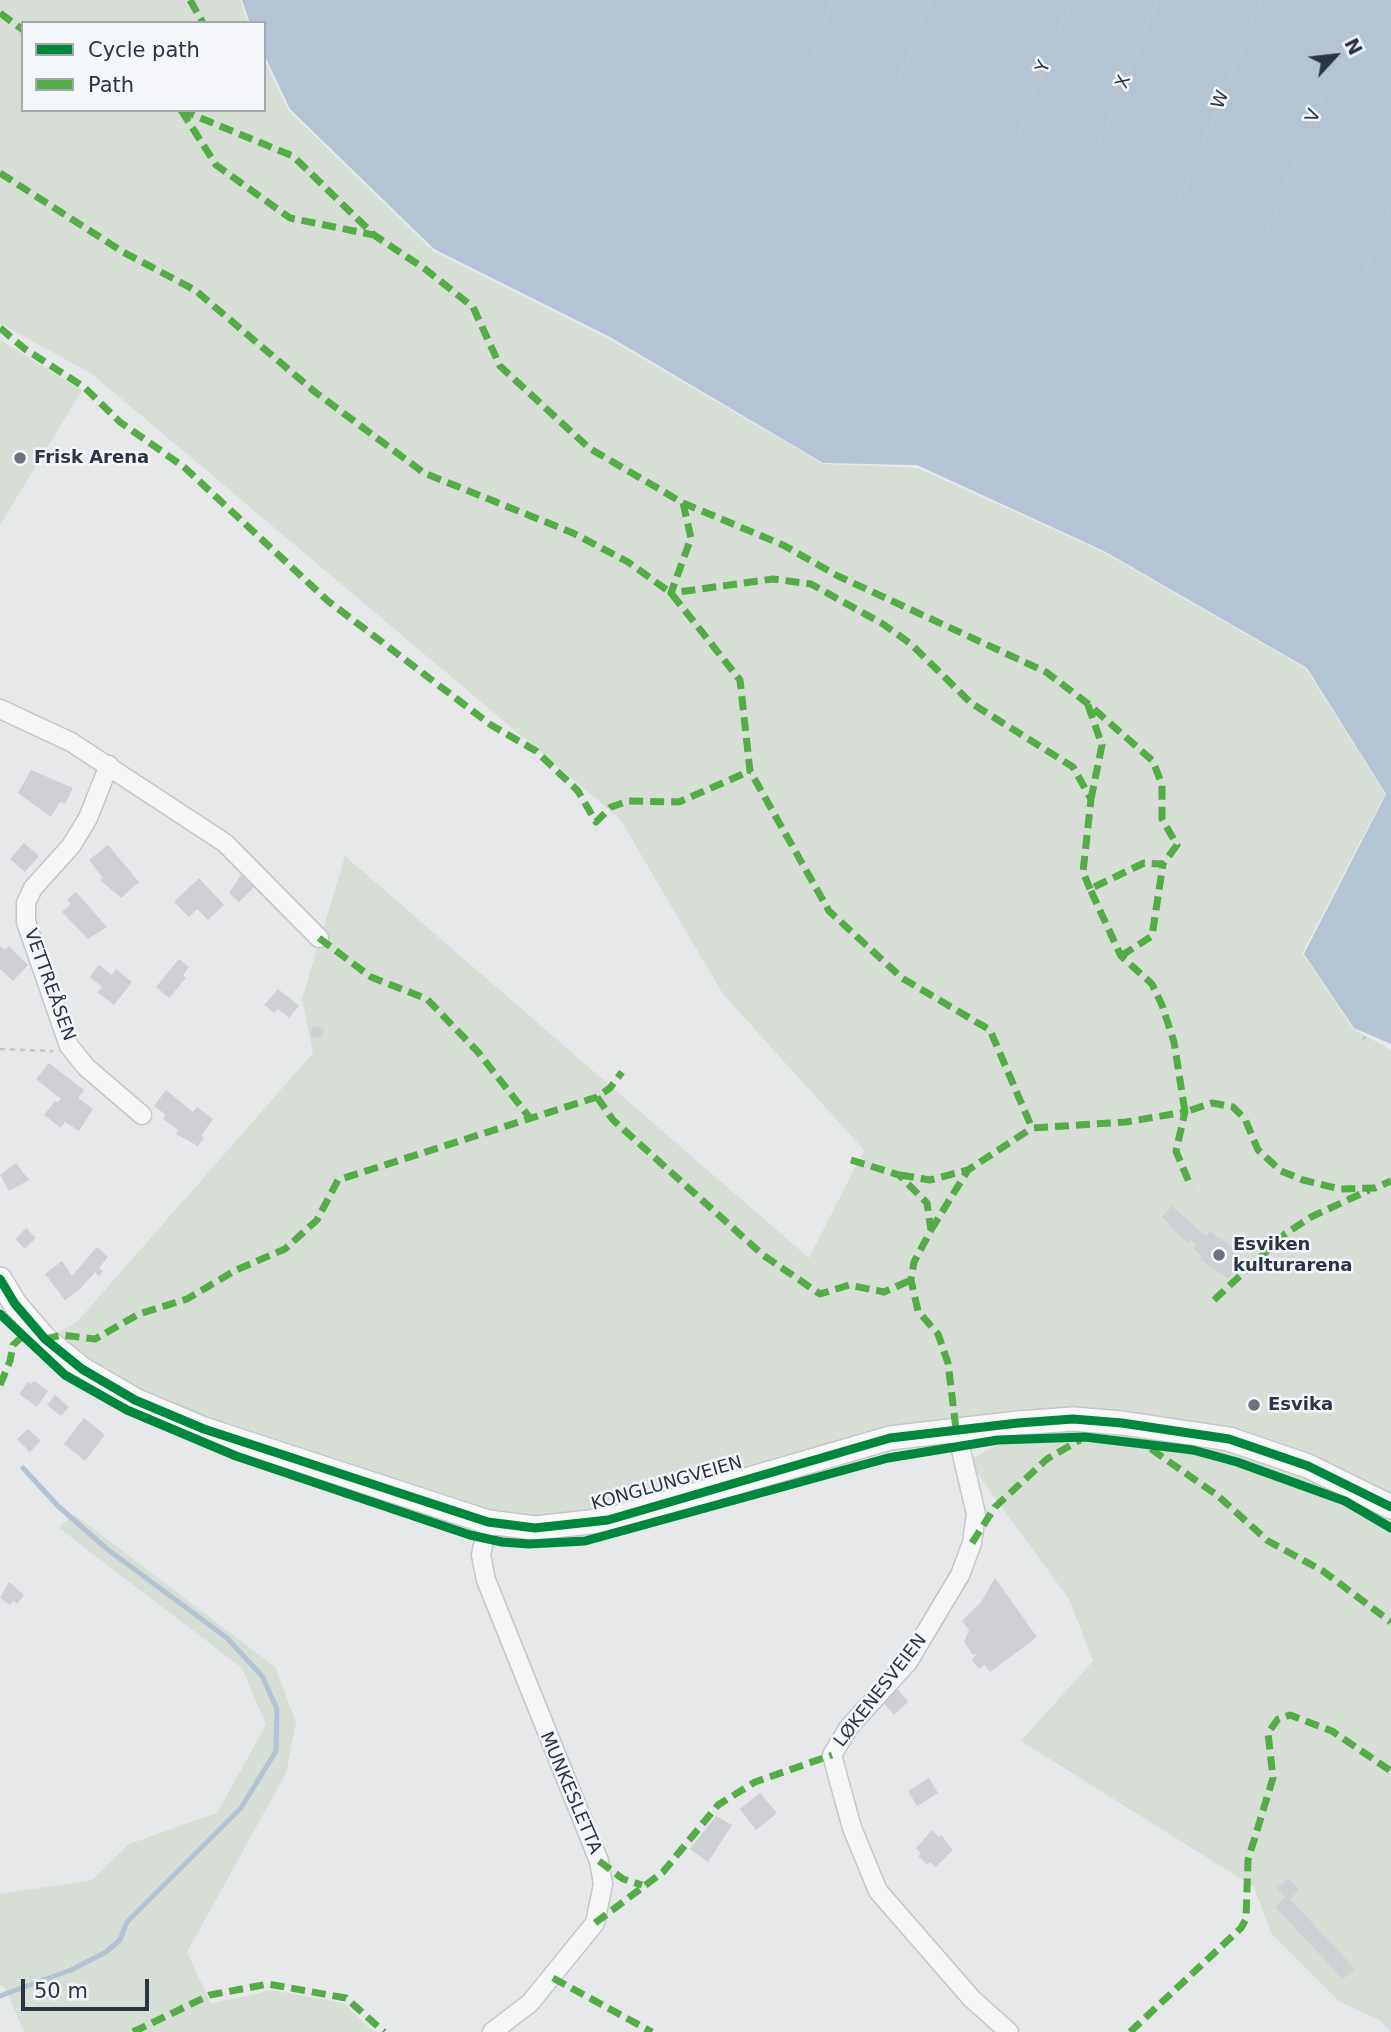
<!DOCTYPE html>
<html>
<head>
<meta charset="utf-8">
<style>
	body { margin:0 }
	#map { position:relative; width:1391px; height:2032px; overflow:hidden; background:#e6e8ea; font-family:"DejaVu Sans",sans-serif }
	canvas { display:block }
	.legend { position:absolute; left:21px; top:21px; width:245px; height:91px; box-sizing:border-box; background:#f4f6f9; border:2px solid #a4a8b1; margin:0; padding:9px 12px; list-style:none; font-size:21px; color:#2b3445 }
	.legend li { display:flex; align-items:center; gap:14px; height:35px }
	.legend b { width:35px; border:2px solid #a4a8b1 }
	.north { position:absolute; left:1300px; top:21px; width:70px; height:70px; -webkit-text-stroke:5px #f4f6f9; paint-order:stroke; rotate:63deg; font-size:19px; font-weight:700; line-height:28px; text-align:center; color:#2b3445 }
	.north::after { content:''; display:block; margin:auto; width:24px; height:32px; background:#2b3445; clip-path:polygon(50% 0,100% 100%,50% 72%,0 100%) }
	.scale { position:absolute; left:21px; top:1979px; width:128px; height:32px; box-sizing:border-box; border:4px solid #2b3445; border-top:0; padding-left:9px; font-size:21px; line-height:24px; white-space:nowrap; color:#2b3445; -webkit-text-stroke:5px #f4f6f9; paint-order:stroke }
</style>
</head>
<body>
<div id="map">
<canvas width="1391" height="2032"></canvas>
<ul class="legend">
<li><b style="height:9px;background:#00873e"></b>Cycle path</li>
<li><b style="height:9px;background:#54ac47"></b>Path</li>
</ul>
<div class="north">N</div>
<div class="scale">50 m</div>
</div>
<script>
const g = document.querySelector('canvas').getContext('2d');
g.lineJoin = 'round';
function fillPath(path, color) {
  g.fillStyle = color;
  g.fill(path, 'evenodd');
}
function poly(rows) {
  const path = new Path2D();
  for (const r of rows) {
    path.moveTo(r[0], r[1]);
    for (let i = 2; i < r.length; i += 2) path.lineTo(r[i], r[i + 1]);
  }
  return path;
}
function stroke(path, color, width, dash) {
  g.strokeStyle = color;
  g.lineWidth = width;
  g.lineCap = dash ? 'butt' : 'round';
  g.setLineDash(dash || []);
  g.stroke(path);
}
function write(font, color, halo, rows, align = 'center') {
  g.font = font + ' "DejaVu Sans",sans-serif';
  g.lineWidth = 5;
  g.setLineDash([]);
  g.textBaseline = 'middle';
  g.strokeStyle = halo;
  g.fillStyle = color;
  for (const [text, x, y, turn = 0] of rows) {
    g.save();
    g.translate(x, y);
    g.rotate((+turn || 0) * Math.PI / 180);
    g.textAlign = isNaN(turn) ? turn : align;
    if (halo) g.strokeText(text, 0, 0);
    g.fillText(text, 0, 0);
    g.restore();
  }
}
fillPath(poly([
	[0,0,240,0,248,23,23,23,23,110,264,110,264,59,288,110,433,251,609,339,823,464,917,468,1103,552,1306,669,1385,794,1302,953,1353,1029,1391,1050,1391,2032,1380,2020,1340,2002,1271,1933,1254,1887,1021,1741,1093,1661,1069,1599,968,1461,1010,1438,1116,1422,1014,1424,895,1450,606,1523,535,1525,446,1506,94,1393,39,1343,77,1322,313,1053,302,999,345,856,809,1258,864,1150,723,994,620,819,92,374,0,323],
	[0,340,82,390,0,525],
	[74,1514,275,1667,296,1722,286,1773,187,1952,211,2004,271,1990,343,2003,374,2032,24,2032,5,1987,0,1985,0,1894,92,1880,129,1844,217,1813,266,1725,242,1668,59,1528]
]), '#d6ded6');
fillPath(poly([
	[242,0,1391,0,1391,1044,1354,1028,1304,954,1386,794,1307,668,1104,551,917,465,823,463,610,337,434,249,290,109,264,54,264,23,250,23]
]), '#b4c4d5');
stroke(poly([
	[0,1996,71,1970,106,1952,120,1940,127,1922,241,1808,276,1751,277,1709,262,1676,227,1638,107,1549,58,1506,23,1468]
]), '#b4c4d5', 5);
fillPath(poly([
	[31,770,73,788,65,804,60,802,51,817,18,793],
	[24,843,39,856,25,872,10,859],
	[108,845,139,882,121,898,100,880,103,878,89,860],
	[241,875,254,887,239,902,229,893],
	[199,878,224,905,208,920,197,909,189,917,174,902],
	[76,892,107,927,88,939,62,912,71,904,67,900],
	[0,946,5,950,9,946,28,965,13,981,0,969],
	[179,959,189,967,183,975,186,978,169,998,156,987],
	[99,965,112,975,116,969,132,982,114,1005,97,992,102,987,90,977],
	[278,989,299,1006,289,1018,278,1009,274,1013,264,1005],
	[312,1026,324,1028,322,1038,311,1037],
	[49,1063,84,1090,78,1098,93,1109,79,1131,65,1122,61,1128,44,1115,55,1101,58,1102,61,1099,36,1079],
	[166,1090,193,1112,197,1107,213,1119,201,1136,204,1138,198,1146,176,1134,178,1130,163,1119,166,1115,154,1106],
	[16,1163,29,1180,9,1191,0,1175],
	[1172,1206,1206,1236,1210,1231,1237,1251,1234,1253,1244,1261,1228,1279,1200,1259,1202,1256,1194,1249,1197,1245,1190,1239,1188,1243,1169,1226,1170,1224,1162,1217],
	[26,1228,36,1238,25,1249,15,1239],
	[97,1247,108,1257,99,1268,103,1271,99,1276,95,1272,81,1288,65,1300,45,1274,62,1261,72,1276],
	[34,1381,48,1391,37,1407,19,1394,28,1382,31,1384],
	[55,1395,69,1407,61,1416,47,1405],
	[84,1418,105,1435,85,1461,64,1444],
	[28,1429,41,1441,30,1452,17,1439],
	[995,1578,1037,1637,990,1672,984,1665,979,1669,972,1660,977,1653,973,1655,964,1642,969,1630,962,1621,981,1602],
	[9,1582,24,1595,17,1604,13,1601,10,1605,0,1598],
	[897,1688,908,1702,894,1715,882,1701],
	[929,1778,938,1793,917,1806,908,1791],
	[760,1793,777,1813,756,1830,740,1809],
	[716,1816,732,1825,708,1862,690,1849],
	[932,1830,939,1837,941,1835,953,1850,936,1867,930,1862,927,1865,918,1856,921,1853,916,1848],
	[1288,1878,1299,1890,1290,1899,1355,1969,1343,1979,1275,1907,1286,1897,1277,1888]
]), '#ced0d3');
const street = poly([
	[0,709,71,742,225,843,319,938],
	[109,765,88,818,71,846,33,888,26,903,26,922,69,1046,86,1067,142,1115],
	[956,1429,976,1514,972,1543,960,1575,908,1662,849,1727,832,1755,852,1828,878,1891,972,1999,1009,2032],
	[488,1522,481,1555,486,1580,599,1861,603,1884,595,1923,530,2003,492,2032]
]);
const secondary = poly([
	[0,1279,15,1304,45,1339,82,1369,135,1400,204,1429,488,1522,535,1528,608,1520,890,1438,1018,1423,1073,1419,1122,1423,1229,1439,1308,1466,1391,1507]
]);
stroke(street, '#c4c6c8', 21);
stroke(secondary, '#c4c6c8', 26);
stroke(poly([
	[814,52,832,0],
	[899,80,930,0],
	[1018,133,1071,0],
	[1092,163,1157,0],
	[1180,200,1261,0],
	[1267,231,1362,0],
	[1365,271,1391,204],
	[1362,1040,1384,1019],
	[0,1049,53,1051]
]), '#c5c6ca', 2.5, [5, 5]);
stroke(street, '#f5f6f7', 18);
stroke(secondary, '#f8f8f8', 23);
stroke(poly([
	[190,0,203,23],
	[0,13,23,30],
	[181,110,293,156,374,235,425,269,473,307,500,366,589,448,683,503,783,545,838,576,1046,672,1087,703,1153,761,1162,785,1162,819,1177,845,1163,864,1144,863,1090,889,1121,956,1152,984,1162,1005,1174,1042,1185,1112,1212,1103,1233,1107,1245,1119,1258,1150,1281,1171,1303,1180,1340,1189,1375,1188,1391,1181],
	[181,110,216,165,290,218,374,235],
	[0,173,123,252,195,290,315,392,424,473,573,533,628,562,671,593,740,680,750,771,829,911,902,978,990,1030,1032,1128,1126,1122,1185,1112,1176,1151,1191,1187],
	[0,328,25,349,84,387,120,422,184,467,328,601,491,725,536,751,578,791,596,822,611,807,628,801,679,802,750,771],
	[683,503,691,538,671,593,773,579,811,584,883,624,911,644,971,703,1073,767,1091,799,1083,872,1090,889],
	[1088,705,1102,745,1091,799],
	[319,938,371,977,427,999,478,1052,530,1118],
	[1121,956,1152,936,1163,864],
	[597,1097,613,1120,763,1255,820,1294,849,1285,884,1292,911,1280],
	[851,1160,899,1175,927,1203,931,1230,914,1262,911,1280,918,1311,938,1334,948,1363,956,1429],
	[900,1175,930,1180,968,1170,1032,1128],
	[931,1230,968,1170],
	[1214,1300,1285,1234,1311,1217,1369,1190],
	[45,1339,62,1335,95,1339,139,1314,187,1299,236,1270,285,1249,317,1220,338,1180,597,1097,610,1088,622,1072],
	[0,1385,10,1361,13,1345,23,1336],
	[1151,1449,1217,1495,1268,1541,1323,1571,1391,1622],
	[972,1543,995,1507,1047,1459,1080,1440],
	[599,1861,623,1879,642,1885],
	[595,1923,663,1872,718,1805,755,1782,832,1755],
	[553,1978,652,2032],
	[133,2032,210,1995,268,1984,346,1998,384,2032],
	[1130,2032,1241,1928,1246,1919,1248,1860,1273,1778,1268,1733,1278,1719,1290,1715,1332,1731,1391,1771]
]), '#54ac47', 7, [14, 7]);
stroke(poly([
	[0,1279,15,1304,45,1339,82,1369,135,1400,204,1429,488,1522,535,1528,608,1520,890,1438,1018,1423,1073,1419,1122,1423,1229,1439,1308,1466,1391,1507],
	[0,1314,65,1375,127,1410,236,1456,470,1535,502,1542,529,1544,585,1541,888,1458,998,1440,1085,1437,1193,1450,1237,1462,1345,1501,1391,1528]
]), '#00873e', 9);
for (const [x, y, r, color] of [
	[20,458,7,"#6c737f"],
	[1219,1255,7,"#6c737f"],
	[1254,1405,7,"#6c737f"]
]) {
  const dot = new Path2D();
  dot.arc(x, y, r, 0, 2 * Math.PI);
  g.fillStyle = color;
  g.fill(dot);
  stroke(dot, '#f4f6f9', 2.5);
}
write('18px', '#2b3445', '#f4f6f9', [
	["Y",1044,67,-68],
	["X",1124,82,-68],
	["W",1221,100,-68],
	["V",1314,116,-68],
	["VETTREÅSEN",49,985,70],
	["KONGLUNGVEIEN",667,1484,-16],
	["LØKENESVEIEN",881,1691,-52],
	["MUNKESLETTA",570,1793,67]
]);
write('bold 18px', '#2b3445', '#f4f6f9', [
	["Frisk Arena",34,458],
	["Esviken",1233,1245],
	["kulturarena",1233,1266],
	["Esvika",1268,1405]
], 'left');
</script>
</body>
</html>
